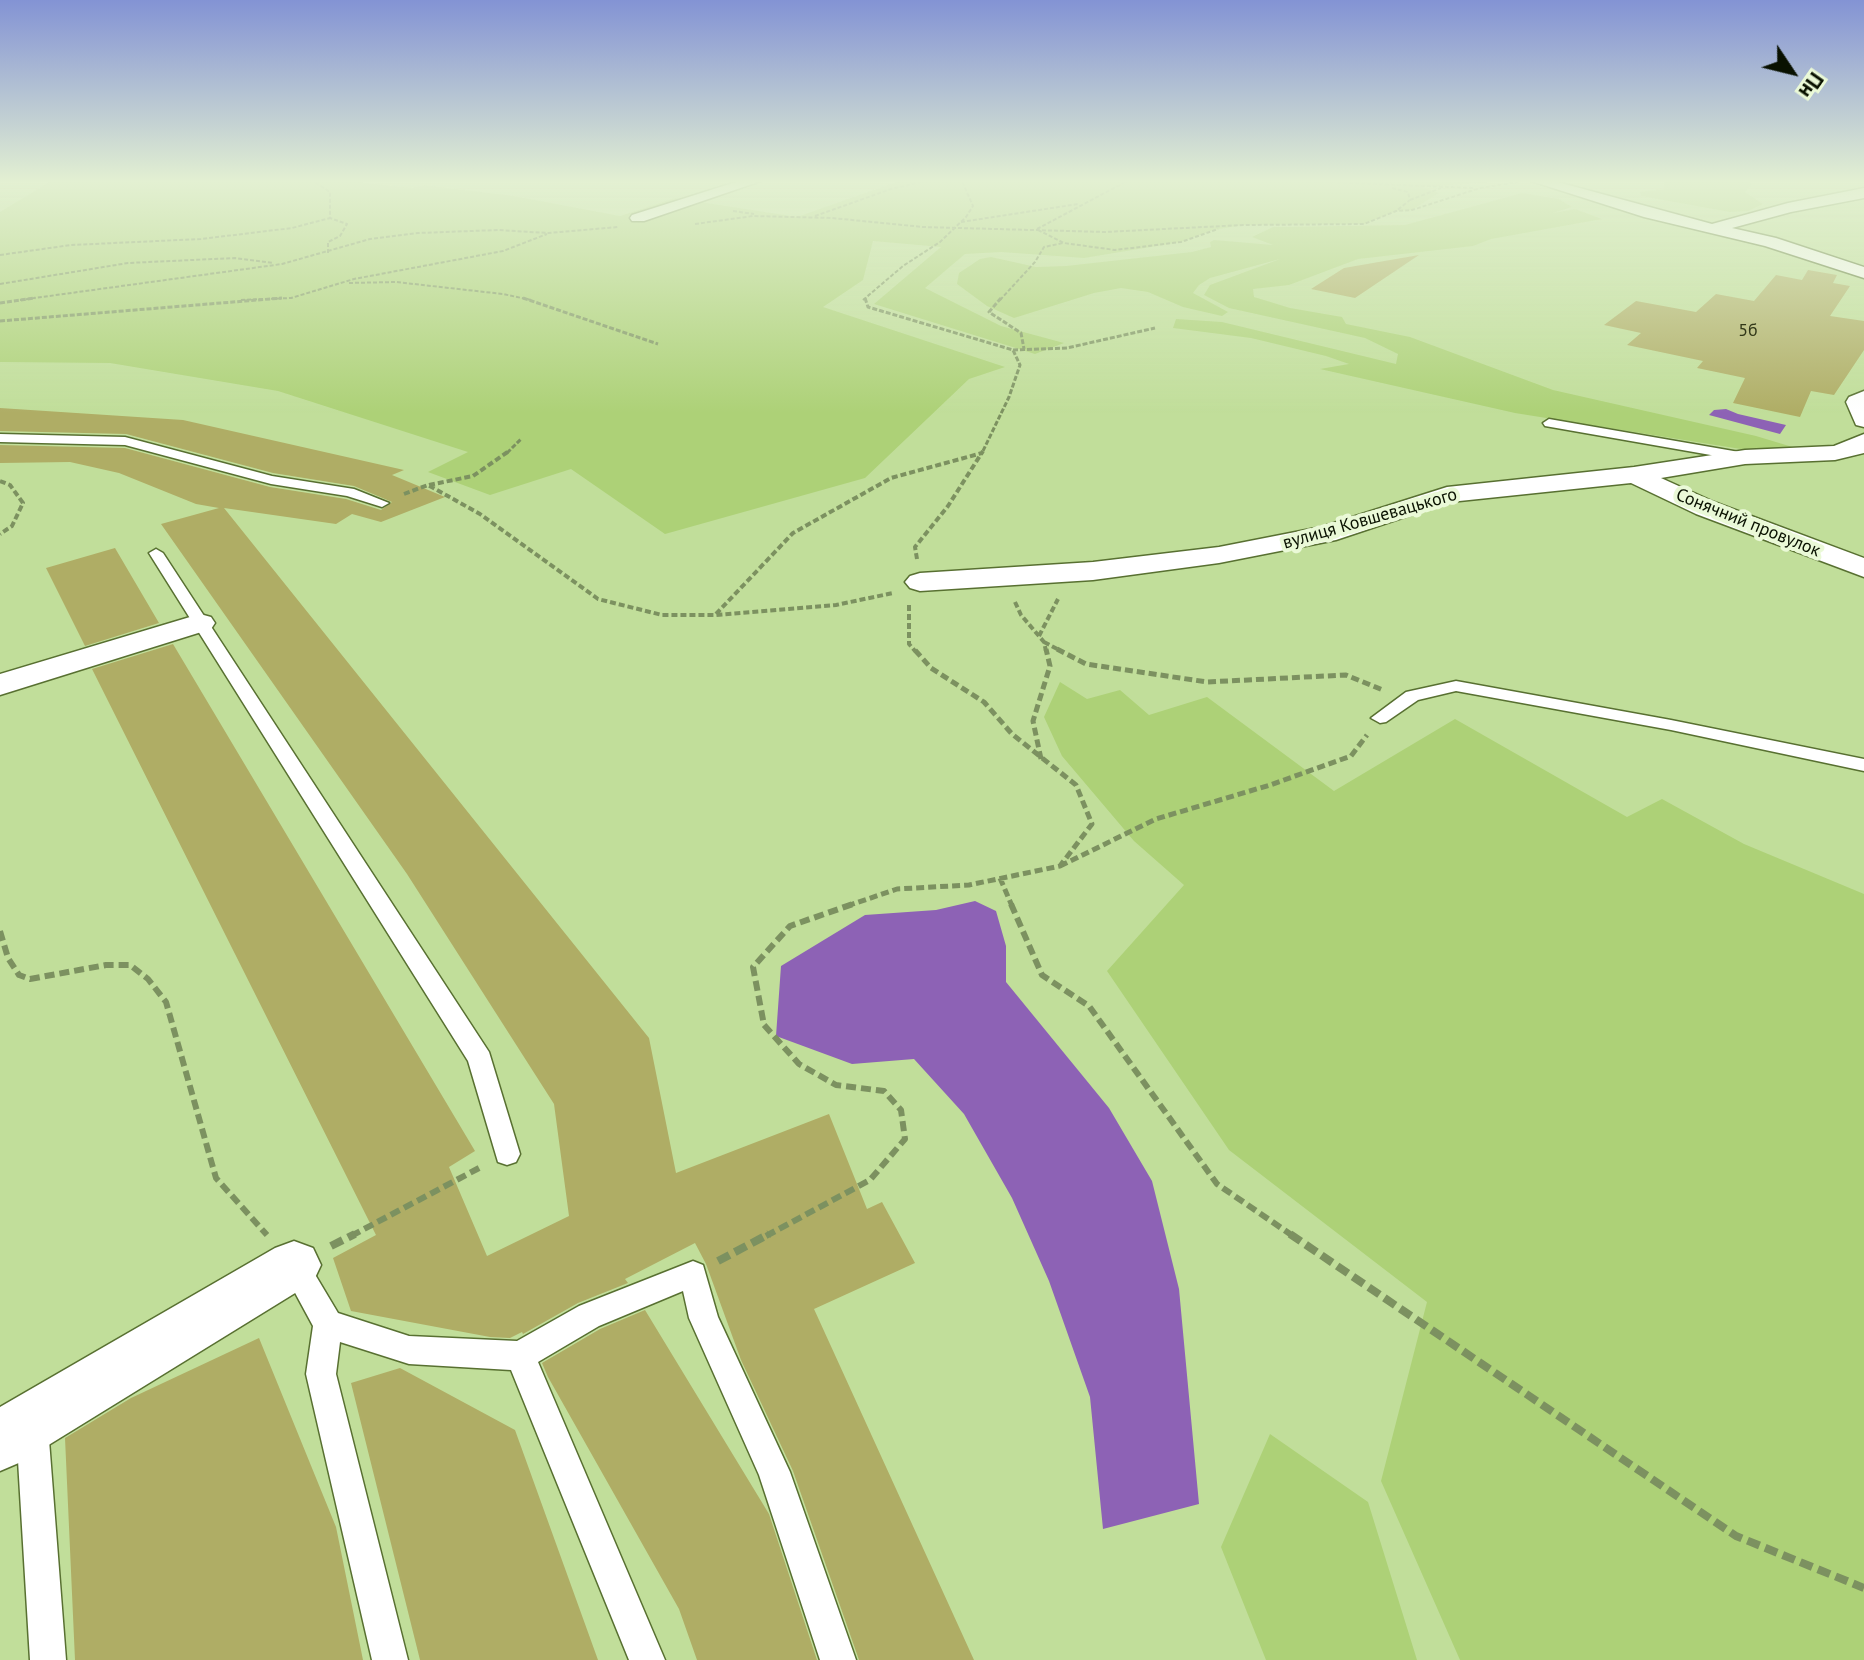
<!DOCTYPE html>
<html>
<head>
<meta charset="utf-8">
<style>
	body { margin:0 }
	#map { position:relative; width:1864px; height:1660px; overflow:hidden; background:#c1de9a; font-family:"PT Sans",sans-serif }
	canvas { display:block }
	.north { position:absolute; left:1752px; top:32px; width:80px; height:80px; -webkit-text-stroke:6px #eaf9d7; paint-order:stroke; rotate:125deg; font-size:22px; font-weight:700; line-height:32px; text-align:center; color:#091100 }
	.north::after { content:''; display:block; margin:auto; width:28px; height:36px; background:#091100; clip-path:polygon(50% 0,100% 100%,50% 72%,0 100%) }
</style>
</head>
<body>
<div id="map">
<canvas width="1864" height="1660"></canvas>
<div class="north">Пн</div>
</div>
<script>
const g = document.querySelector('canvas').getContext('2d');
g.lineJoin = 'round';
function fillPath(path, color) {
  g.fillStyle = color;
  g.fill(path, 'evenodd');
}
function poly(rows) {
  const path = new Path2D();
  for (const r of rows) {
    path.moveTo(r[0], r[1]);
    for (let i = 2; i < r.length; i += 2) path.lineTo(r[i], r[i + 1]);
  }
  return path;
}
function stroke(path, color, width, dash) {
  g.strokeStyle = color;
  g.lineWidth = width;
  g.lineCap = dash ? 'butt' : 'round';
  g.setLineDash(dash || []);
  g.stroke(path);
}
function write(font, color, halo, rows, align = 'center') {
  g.font = font + ' "PT Sans",sans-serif';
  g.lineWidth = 8;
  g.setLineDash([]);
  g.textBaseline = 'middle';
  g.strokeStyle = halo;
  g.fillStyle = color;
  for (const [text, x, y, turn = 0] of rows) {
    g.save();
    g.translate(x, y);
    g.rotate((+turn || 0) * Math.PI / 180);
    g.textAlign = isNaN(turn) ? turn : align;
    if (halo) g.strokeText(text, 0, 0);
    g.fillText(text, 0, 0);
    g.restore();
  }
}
fillPath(poly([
	[51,181,349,181,412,188,424,185,514,196,620,216,675,198,797,217,899,181,1507,181,1423,187,1439,193,1412,210,1396,211,1364,224,1243,225,1213,230,1181,242,1084,258,1001,252,965,254,925,288,1001,326,1064,343,1035,354,874,304,941,247,873,241,863,280,823,307,1005,367,969,379,865,478,665,534,571,469,490,495,428,472,468,452,278,391,110,363,0,362,0,212],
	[1664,181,1749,181,1752,185,1745,192,1763,204,1748,211,1730,212,1641,196,1640,192,1664,189],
	[1522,193,1559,199,1572,207,1553,213,1575,209,1602,219,1491,239,1473,246,1358,259,1289,285,1253,289,1254,297,1290,308,1342,317,1346,324,1410,337,1553,390,1756,436,1799,449,1786,452,1747,450,1515,413,1320,369,1349,364,1326,356,1251,338,1173,328,1176,319,1222,322,1396,364,1398,354,1365,338,1229,308,1204,295,1210,285,1280,259,1210,278,1199,285,1193,293,1228,312,1222,316,1183,307,1148,292,1121,288,1094,293,1014,318,987,306,957,284,959,273,980,259,991,257,1036,267,1066,266,1192,252,1211,247,1210,242,1214,240,1273,245,1252,237,1273,227,1405,225],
	[1060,682,1087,699,1120,690,1149,715,1207,697,1334,791,1455,719,1627,817,1662,799,1744,844,1864,894,1864,1660,1460,1660,1381,1481,1427,1302,1229,1150,1107,971,1184,885,1134,841,1062,756,1044,717],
	[1270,1434,1368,1502,1417,1660,1266,1660,1221,1547]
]), '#add177');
fillPath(poly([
	[1726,409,1738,414,1786,425,1780,434,1709,415,1714,410],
	[975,901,996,911,1006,946,1006,982,1109,1108,1152,1181,1179,1289,1199,1504,1103,1529,1090,1397,1049,1281,1012,1198,964,1114,914,1059,852,1064,776,1036,781,966,865,915,936,910]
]), '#8d62b5');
fillPath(poly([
	[1419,255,1355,298,1311,289,1344,268],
	[1808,270,1837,275,1833,283,1850,286,1830,316,1864,321,1864,350,1834,395,1811,391,1800,417,1733,403,1745,378,1697,368,1703,361,1627,345,1641,333,1604,325,1636,301,1696,312,1716,294,1754,301,1776,275,1802,280],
	[0,408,183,420,404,470,392,475,445,497,381,522,352,514,336,524,224,508,649,1038,676,1173,829,1114,867,1209,882,1202,915,1263,814,1309,974,1660,859,1660,793,1471,741,1360,706,1264,695,1243,625,1279,628,1283,578,1303,523,1334,522,1332,510,1338,490,1337,351,1311,333,1258,376,1235,92,669,173,644,475,1151,449,1167,487,1256,569,1216,554,1104,407,874,161,524,219,508,196,504,119,473,70,462,0,463,0,445,125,448,270,487,346,499,381,510,392,502,354,486,273,473,126,434,0,431],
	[115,548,159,623,85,646,46,568],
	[645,1310,769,1514,817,1660,697,1660,679,1609,548,1377,542,1363,600,1329],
	[259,1338,336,1527,363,1660,75,1660,65,1438,131,1398],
	[400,1368,515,1430,598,1660,420,1660,351,1383]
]), '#afad65');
const service = poly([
	[1549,419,1745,453,1751,457,1745,461,1545,426,1543,423,1549,419],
	[0,434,125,437,272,476,354,489,389,503,382,507,347,496,271,484,125,445,0,442,0,434],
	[156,549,163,553,489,1052,520,1154,516,1162,507,1165,498,1162,468,1061,149,553,156,549],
	[1456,681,1671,720,1864,759,1864,771,1671,730,1456,691,1418,700,1386,722,1380,723,1371,718,1406,692,1456,681],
	[294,1252,304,1256,338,1313,409,1336,517,1341,579,1306,693,1261,703,1265,718,1317,790,1472,856,1660,820,1660,759,1475,689,1318,683,1291,599,1326,538,1362,665,1660,629,1660,511,1370,409,1364,340,1342,336,1374,408,1660,372,1660,306,1374,313,1326,280,1265,284,1256,294,1252],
	[32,1411,43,1416,48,1427,66,1660,30,1660,16,1427,21,1416,32,1411]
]);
const minor = poly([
	[739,181,761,181,644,221,632,221,630,218,632,215,739,181],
	[1531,181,1554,181,1712,224,1788,203,1864,188,1864,198,1791,212,1732,228,1776,238,1864,267,1864,278,1765,246,1644,217,1531,181],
	[1864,391,1864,427,1856,425,1846,402,1849,397,1864,391],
	[1864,434,1864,453,1835,460,1745,464,1661,478,1714,502,1864,558,1864,577,1696,514,1631,483,1450,502,1336,540,1219,563,1093,580,920,591,910,588,905,582,910,576,920,573,1093,562,1219,547,1321,527,1447,487,1634,467,1745,450,1834,446,1864,434],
	[200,614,211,617,215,623,211,629,0,695,0,674,200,614],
	[294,1241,313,1248,321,1265,313,1282,21,1462,0,1471,0,1407,275,1248,294,1241]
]);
stroke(service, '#587031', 3);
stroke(minor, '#587031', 3);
stroke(poly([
	[1301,181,1475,188],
	[1392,188,1408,192,1410,200,1396,211],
	[1410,200,1441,188],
	[733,211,754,214],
	[815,216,891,189,925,181],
	[961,222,1078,204],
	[695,224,753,216,832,218,923,227,1105,232,1243,225,1364,224,1396,211,1412,210,1480,188,1518,182],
	[1037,229,1127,181],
	[1038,230,1064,243,1115,250,1181,242,1218,229],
	[328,253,328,242,340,236,347,224,330,218],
	[0,255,71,245,201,239,292,228,330,218,330,192,313,181],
	[349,283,396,282,503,294,531,300],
	[0,284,128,263,235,258,273,263],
	[20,300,282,264,370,239,418,233,498,230,548,233,618,227],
	[241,300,291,298,354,279,503,251,547,234],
	[863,300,903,266,940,242,966,217,973,206,962,181],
	[1000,300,1035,262,1044,247,1063,243]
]), '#7c9160', 2, [4, 2]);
stroke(poly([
	[523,298,658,344],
	[865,298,868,307,1013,350,1020,365,1009,397,982,453],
	[1001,298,989,312,1021,333,1024,349],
	[0,303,35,298],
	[0,321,282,298],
	[1013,350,1067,348,1155,328],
	[507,453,521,439]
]), '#7c9160', 3, [5, 2]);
stroke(poly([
	[0,481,10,485,23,503,12,526,0,534],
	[429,485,473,476,509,451],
	[404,494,428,485,480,514,598,599,662,615,716,615,836,605,893,593],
	[917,559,915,547,948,506,983,451],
	[1015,602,1021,615,1044,642,1046,651],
	[909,605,909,644,915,651],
	[716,614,793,533,891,478,982,453],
	[1039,636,1058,599],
	[1044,642,1061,651]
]), '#7c9160', 4, [6, 3]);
stroke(poly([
	[1057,649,1086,664,1207,682,1346,675,1383,690],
	[1041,759,1033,721,1050,666,1046,649],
	[1060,866,1156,819,1270,785,1351,756,1367,735],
	[1000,878,1012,906],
	[847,906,897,889,969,885,1060,866,1092,824,1076,785,1012,734,984,702,931,668,914,649]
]), '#7c9160', 5, [8, 4]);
stroke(poly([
	[1011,904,1042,975,1089,1006,1217,1184,1293,1236],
	[0,931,8,958,19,975,30,979,106,965,130,965,148,979,166,1002,216,1178,267,1235],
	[351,1236,481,1167],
	[766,1236,870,1180,905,1139,901,1110,884,1091,836,1085,799,1064,764,1025,753,967,790,926,853,904]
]), '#7c9160', 6, [10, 5]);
stroke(poly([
	[1290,1234,1736,1536,1864,1588],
	[331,1246,355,1234],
	[718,1261,769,1234]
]), '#7c9160', 8, [13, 6]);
fillPath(service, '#fff');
fillPath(minor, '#fff');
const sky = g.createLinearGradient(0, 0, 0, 413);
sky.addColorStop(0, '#8393d4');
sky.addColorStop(0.44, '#e3f0d2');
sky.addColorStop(1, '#e3f0d200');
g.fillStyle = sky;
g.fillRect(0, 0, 1864, 413);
write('18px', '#323819', null, [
	["5б",1748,331]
]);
write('18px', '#091100', '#eaf9d7', [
	["вулиця Ковшевацького",1370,519,-16],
	["Сонячний провулок",1748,523,22]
]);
</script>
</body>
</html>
